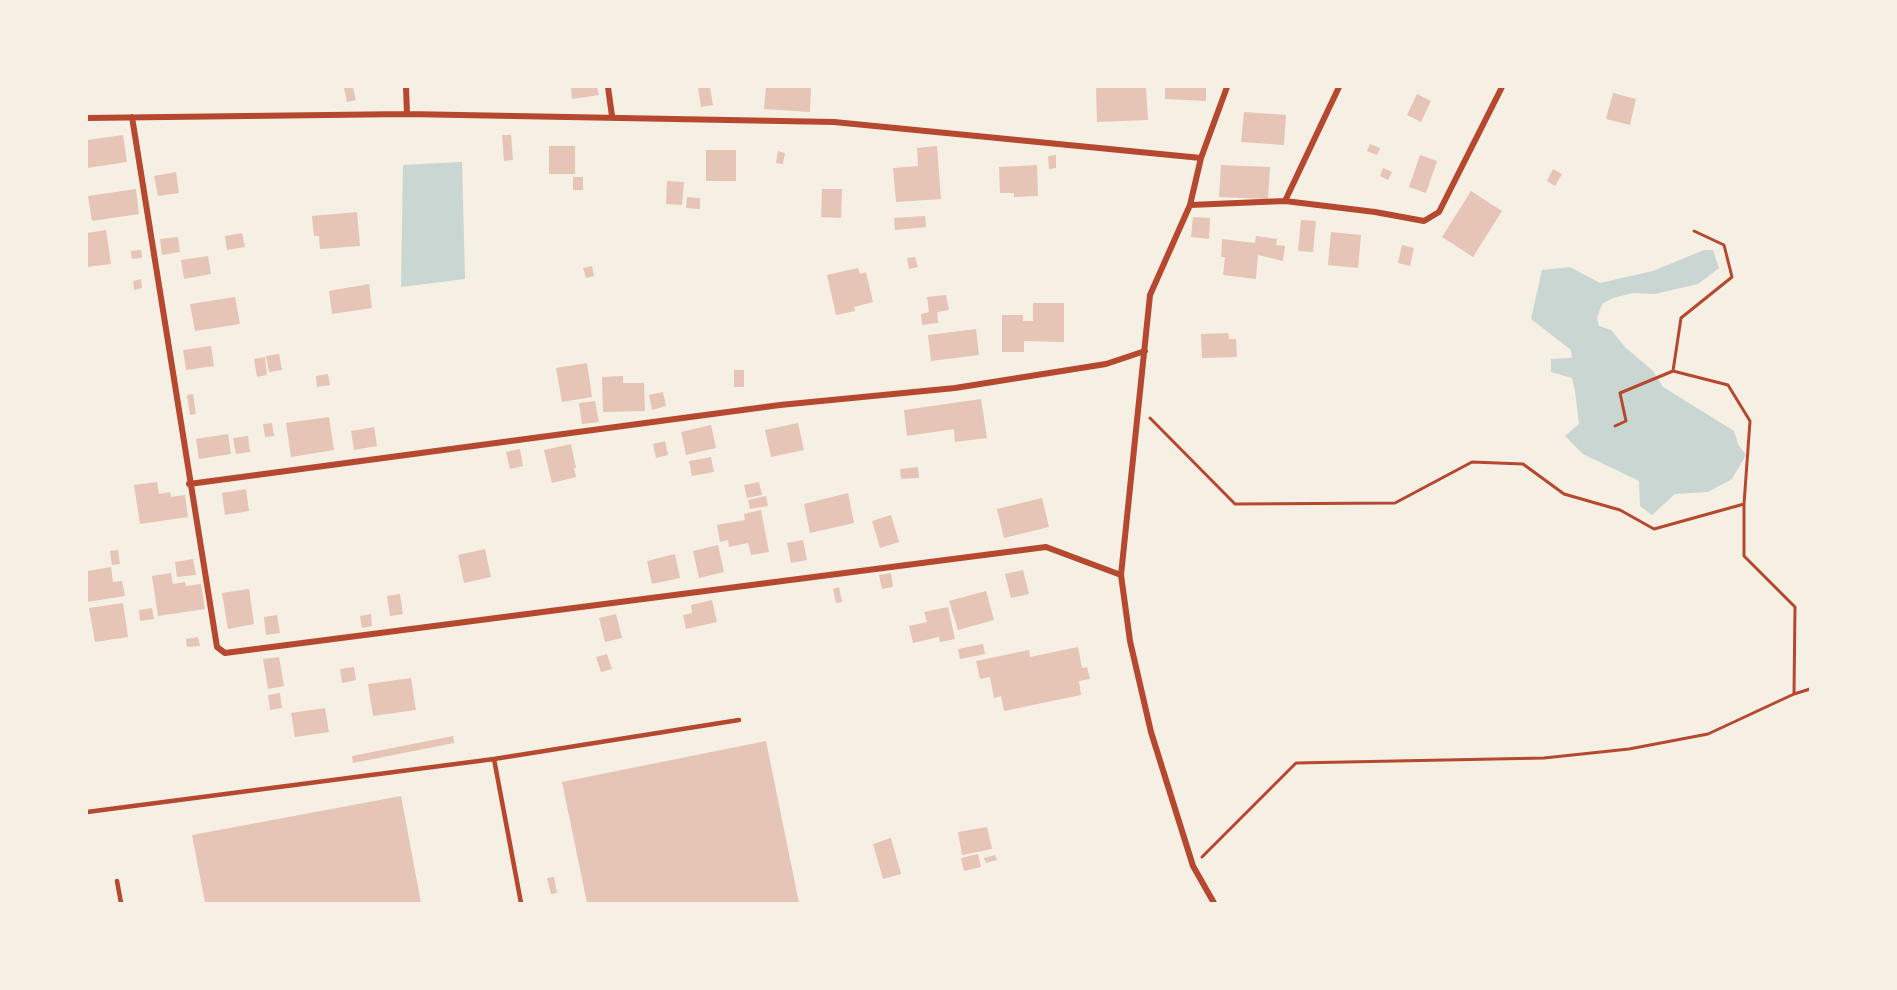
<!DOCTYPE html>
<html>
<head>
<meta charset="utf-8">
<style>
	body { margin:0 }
	#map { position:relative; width:1897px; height:990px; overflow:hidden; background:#f6efe4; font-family:"Libre Baskerville",serif }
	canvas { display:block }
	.frame { position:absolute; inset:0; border:88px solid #f6efe4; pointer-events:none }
</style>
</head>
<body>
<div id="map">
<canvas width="1897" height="990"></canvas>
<div class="frame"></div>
</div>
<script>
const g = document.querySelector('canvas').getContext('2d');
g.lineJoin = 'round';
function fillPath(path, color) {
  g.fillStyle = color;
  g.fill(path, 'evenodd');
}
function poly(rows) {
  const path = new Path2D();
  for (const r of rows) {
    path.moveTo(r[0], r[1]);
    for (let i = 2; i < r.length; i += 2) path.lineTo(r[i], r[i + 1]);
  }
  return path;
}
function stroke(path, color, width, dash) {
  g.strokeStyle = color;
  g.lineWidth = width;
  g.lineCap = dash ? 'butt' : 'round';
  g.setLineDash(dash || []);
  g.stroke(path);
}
fillPath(poly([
	[462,162,465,279,401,287,403,165],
	[1704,250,1713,250,1719,268,1698,284,1655,294,1633,293,1613,298,1602,304,1597,318,1599,326,1611,330,1625,347,1653,371,1663,387,1734,431,1738,444,1746,455,1732,479,1708,492,1675,494,1652,515,1640,506,1639,481,1583,454,1565,436,1579,424,1575,391,1572,378,1551,372,1551,359,1572,358,1571,350,1531,319,1542,270,1570,267,1600,283,1653,271]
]), '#c9d6d2');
fillPath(poly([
	[353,87,356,100,347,102,344,88],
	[571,87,597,87,599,95,572,99],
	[698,87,710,87,713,105,701,107],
	[766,87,811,88,810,112,764,109],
	[1096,87,1146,87,1148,120,1097,122],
	[1165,87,1206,87,1206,101,1165,99],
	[1613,93,1636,99,1630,125,1606,119],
	[1417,94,1431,101,1421,122,1407,115],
	[1244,112,1286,115,1284,145,1241,142],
	[123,135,127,162,87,168,87,140],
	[502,135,511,135,513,160,504,161],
	[1370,144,1380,148,1377,155,1367,151],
	[549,146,575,146,575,174,549,174],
	[937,146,941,199,896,202,893,168,918,166,917,148],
	[706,150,736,150,736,181,706,181],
	[778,151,785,153,783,164,776,163],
	[1056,155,1056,168,1049,169,1048,156],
	[1420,155,1437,161,1426,193,1409,187],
	[1037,165,1038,196,1014,197,1014,193,1000,193,999,167],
	[1221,165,1270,167,1268,199,1219,197],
	[1383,168,1392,172,1388,180,1380,176],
	[1553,169,1562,174,1555,186,1547,181],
	[176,172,179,193,158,196,154,176],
	[573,177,583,177,583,190,573,190],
	[667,181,684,182,682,205,666,204],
	[136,189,139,214,92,221,88,196],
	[822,189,842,189,841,218,821,217],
	[1471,191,1502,211,1473,257,1442,237],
	[687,197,700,198,700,209,686,208],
	[357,212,360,246,320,249,319,236,314,236,312,216],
	[925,216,926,227,895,230,894,218],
	[1193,217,1210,218,1209,239,1191,237],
	[1301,220,1316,221,1313,252,1298,251],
	[106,230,111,264,87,267,87,233],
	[1331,232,1361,235,1358,268,1328,265],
	[242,233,245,247,227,250,225,236],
	[1256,236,1277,239,1276,245,1285,246,1283,261,1258,255,1256,279,1223,275,1225,257,1221,257,1222,239,1255,243],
	[178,237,180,252,162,255,160,239],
	[1402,245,1414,248,1410,266,1398,263],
	[141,250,142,258,132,259,131,251],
	[208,256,211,274,184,279,181,260],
	[915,257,918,267,909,269,907,258],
	[592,266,594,276,586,278,583,268],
	[858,268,860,274,866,272,873,302,854,307,855,311,836,315,827,275],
	[141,279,142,288,134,290,133,281],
	[369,284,372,308,332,314,329,291],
	[946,295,949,310,937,312,938,323,922,325,921,314,929,312,927,297],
	[235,297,240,324,195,331,190,304],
	[1033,303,1064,303,1064,342,1024,341,1024,352,1002,352,1002,315,1023,315,1023,321,1033,321],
	[976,329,979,355,931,361,928,335],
	[1228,333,1229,339,1236,339,1237,357,1202,358,1201,334],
	[211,346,214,366,186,370,183,350],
	[279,354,282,370,269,372,266,356],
	[265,357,267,375,257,377,254,359],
	[587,363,592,397,562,402,556,368],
	[734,370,744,370,744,387,734,387],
	[328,374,330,385,317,387,316,376],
	[623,376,623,383,644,383,645,411,603,412,602,377],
	[663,392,666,406,652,410,649,395],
	[193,394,196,414,190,415,187,395],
	[981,399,987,438,955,442,954,429,907,436,904,410],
	[595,401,599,422,582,424,579,403],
	[329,417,334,450,291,457,286,423],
	[272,423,274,436,265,437,263,424],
	[798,423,804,450,771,457,765,430],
	[711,425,716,448,686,455,681,432],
	[374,427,377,446,354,450,351,431],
	[228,434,231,454,199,459,196,439],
	[248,436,250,452,236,454,233,438],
	[665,441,668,455,656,458,653,444],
	[571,444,576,468,574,468,576,477,552,483,544,450],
	[520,449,523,466,510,469,506,452],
	[711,457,714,472,692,476,689,461],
	[918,467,919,478,901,479,900,469],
	[157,482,159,494,170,492,171,497,185,495,188,517,140,524,134,485],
	[759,482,762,495,747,498,744,485],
	[246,489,249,511,225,515,222,493],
	[848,493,854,523,810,533,804,504],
	[766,496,768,506,750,509,748,500],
	[1042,498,1049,527,1004,538,997,509],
	[761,510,769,552,751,555,748,543,729,547,728,540,720,542,717,525,745,520,744,514],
	[891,515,899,542,880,548,872,521],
	[803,540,807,560,791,563,787,543],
	[718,545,724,572,699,578,693,551],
	[485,549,491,577,464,583,458,555],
	[118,550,120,564,112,565,110,551],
	[675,554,680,578,652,584,647,561],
	[193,559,196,575,177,577,175,562],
	[111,567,113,582,122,581,125,596,87,602,87,571],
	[1023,570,1029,594,1011,598,1005,574],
	[171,573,173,584,185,582,186,586,201,584,205,609,158,616,152,576],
	[891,573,893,587,882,589,879,575],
	[839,587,842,602,836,603,833,589],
	[249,589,254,624,228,629,222,593],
	[986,591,994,620,958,630,949,601],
	[400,594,403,614,390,616,387,596],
	[712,600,717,622,686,629,683,615,692,613,691,605],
	[123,603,128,637,95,642,89,608],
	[948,607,955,639,940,642,939,637,913,643,909,626,927,622,924,612],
	[152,608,154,619,140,621,139,610],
	[371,614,372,626,362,628,360,616],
	[616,614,622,638,605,642,599,618],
	[277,615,280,633,266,635,264,617],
	[198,637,200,646,187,647,186,639],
	[983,644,985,654,960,659,958,649],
	[1078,647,1082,668,1087,667,1090,679,1079,681,1081,695,1004,711,1001,696,994,698,990,677,980,679,976,661,1029,650,1030,657],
	[607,654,612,669,601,672,596,657],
	[279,657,284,686,268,689,263,659],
	[354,667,356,680,342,683,340,669],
	[411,678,416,710,373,716,368,684],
	[280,693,282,708,270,710,268,695],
	[325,708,329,732,295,737,291,713],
	[453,736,454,743,353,763,352,756],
	[766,741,799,903,587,903,562,782],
	[401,796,421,903,205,903,192,835],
	[987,827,992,849,962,855,958,832],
	[891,838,901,874,883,879,873,844],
	[978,854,981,867,964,871,961,858],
	[995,855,997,860,986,863,984,858],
	[554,877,557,893,551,894,547,878]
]), '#e6c5b7');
stroke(poly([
	[1150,418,1235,504,1395,503,1472,462,1523,464,1564,494,1620,510,1654,529,1744,504,1750,421,1728,385,1673,371,1681,318,1732,277,1724,245,1694,231],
	[1615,426,1626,421,1620,393,1673,371],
	[1794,694,1810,689],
	[1202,857,1296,763,1544,758,1629,749,1708,734,1794,694,1795,607,1744,556,1744,504]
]), '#b5482f', 3);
stroke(poly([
	[494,759,521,903],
	[87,812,494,759,739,720],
	[117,881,121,903]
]), '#b5482f', 4.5);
stroke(poly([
	[406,87,407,114],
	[608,87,612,116],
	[132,117,217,647,225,653,1046,547,1121,575],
	[87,118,407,114,834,122,1201,158],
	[1285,201,1339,87],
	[1190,205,1285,201,1375,212,1424,221,1439,212,1502,87],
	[189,484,780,405,955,388,1106,364,1145,351],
	[1214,903,1193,866,1151,732,1130,641,1121,575,1150,295,1190,205,1201,158,1227,87]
]), '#b5482f', 6);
</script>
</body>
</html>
